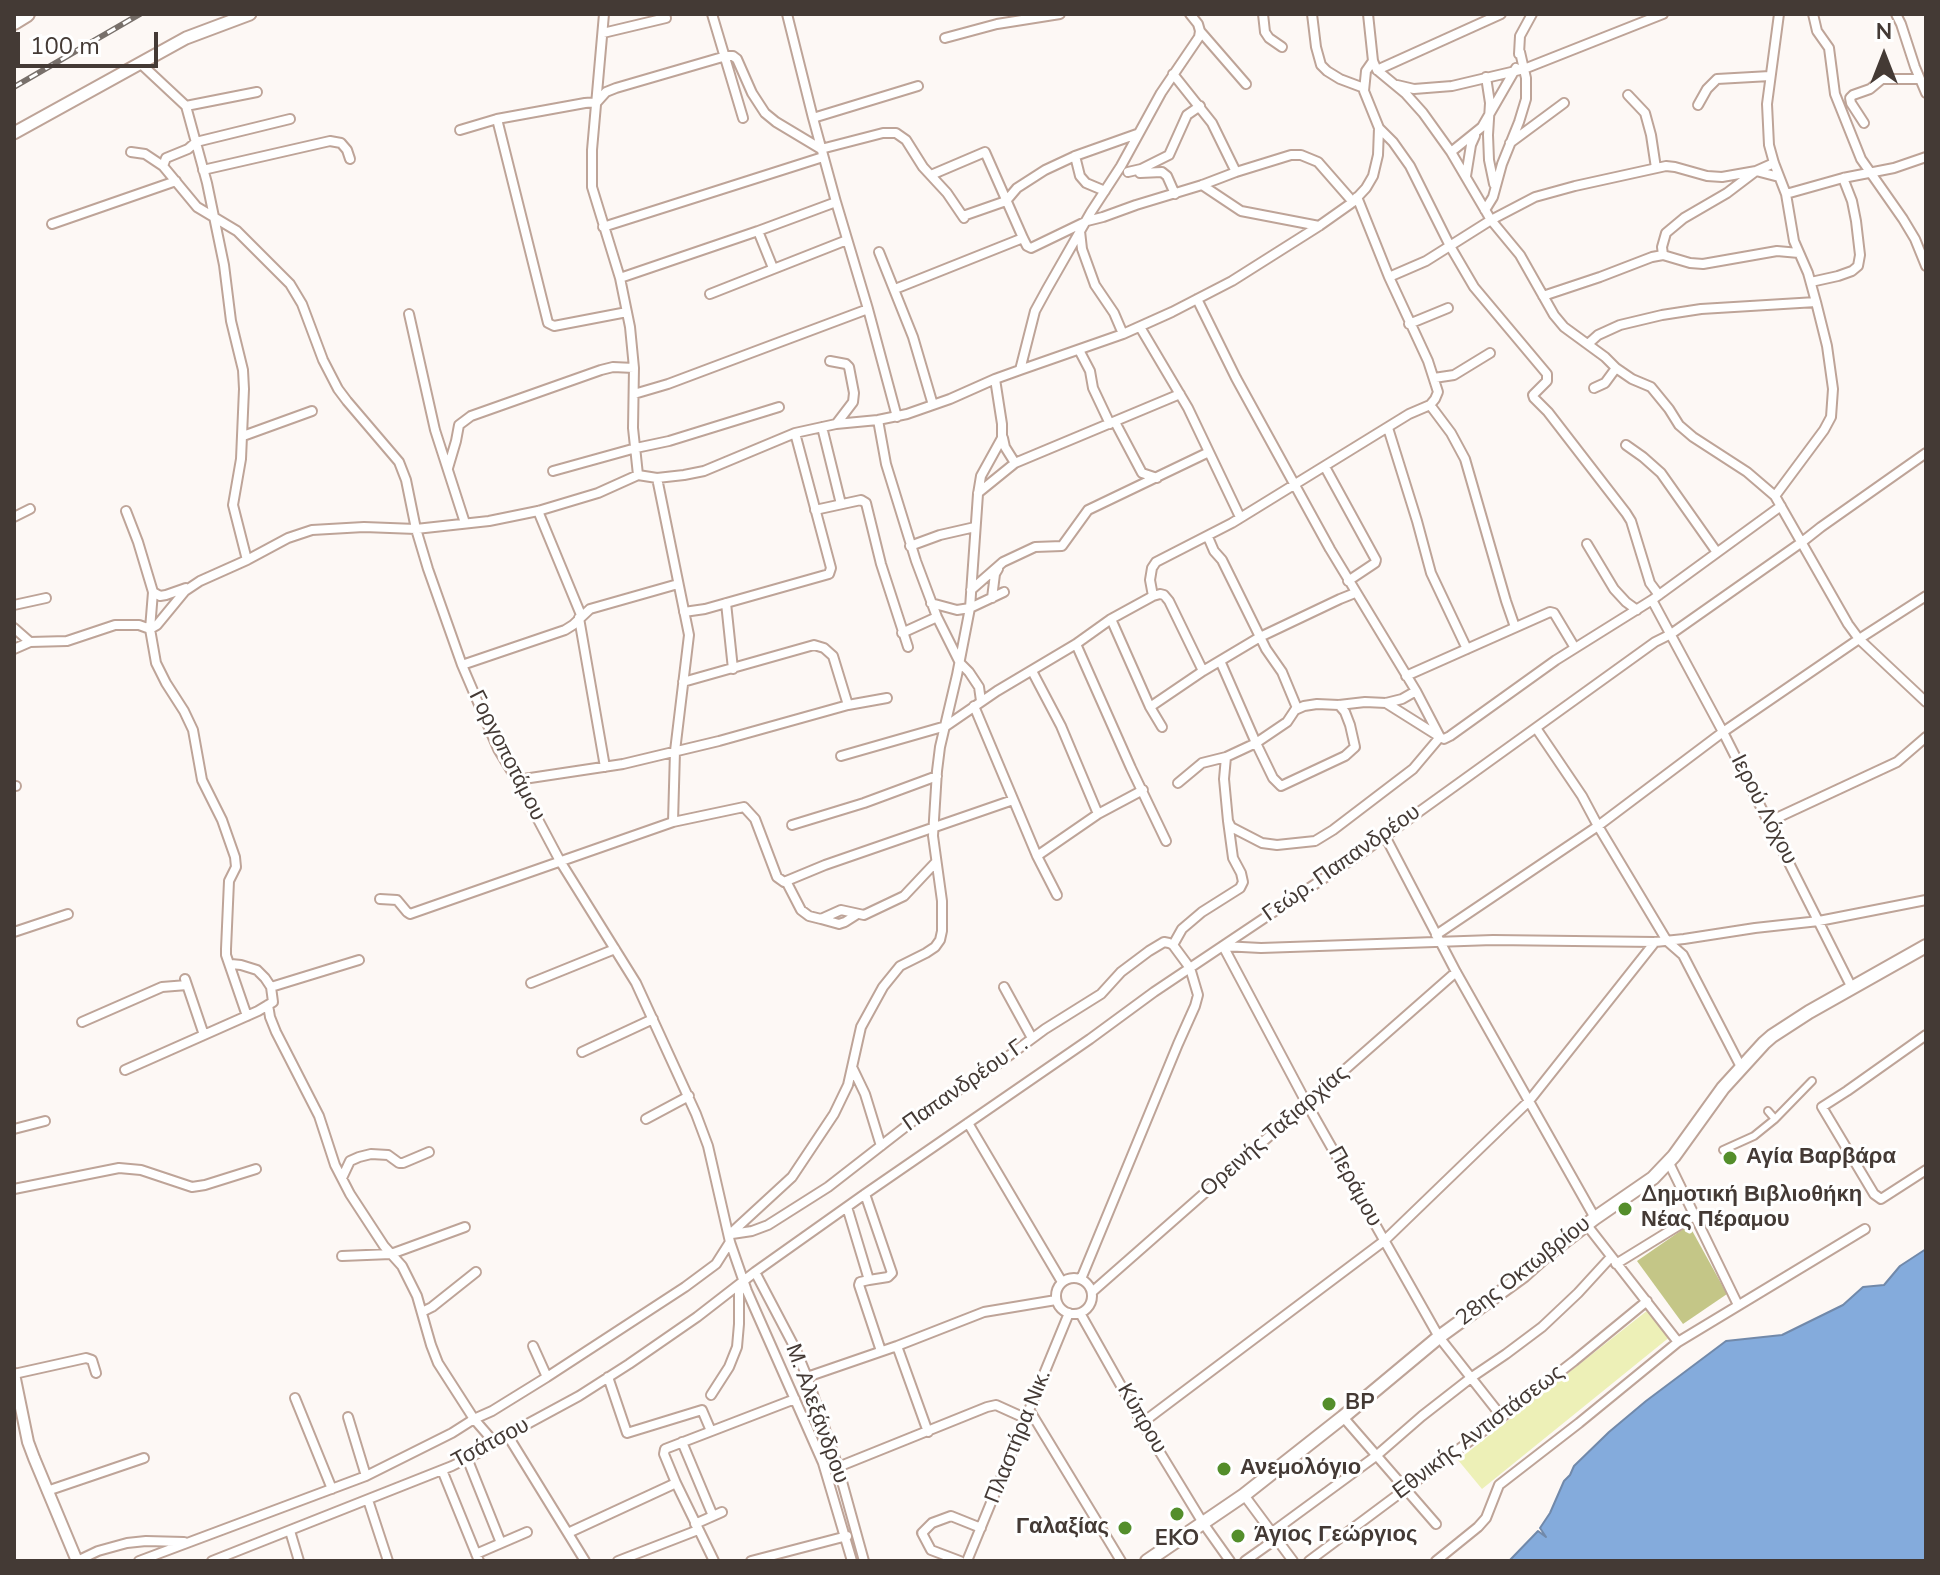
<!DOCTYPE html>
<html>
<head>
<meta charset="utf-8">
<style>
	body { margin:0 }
	#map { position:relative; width:1940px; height:1575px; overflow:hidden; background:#fdf8f5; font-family:"Nunito Sans",sans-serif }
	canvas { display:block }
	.frame { position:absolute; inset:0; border:16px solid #443a35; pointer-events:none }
	.north { position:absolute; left:1844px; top:16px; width:80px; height:80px; -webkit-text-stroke:6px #fff; paint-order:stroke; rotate:0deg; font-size:22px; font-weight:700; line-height:32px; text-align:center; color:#443a35 }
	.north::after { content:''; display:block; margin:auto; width:28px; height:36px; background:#443a35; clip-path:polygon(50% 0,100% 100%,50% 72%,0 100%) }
	.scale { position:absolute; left:16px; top:32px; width:142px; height:36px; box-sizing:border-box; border:4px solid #443a35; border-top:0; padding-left:10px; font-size:24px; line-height:28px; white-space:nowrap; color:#443a35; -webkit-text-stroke:6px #fff; paint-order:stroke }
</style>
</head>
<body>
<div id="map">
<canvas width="1940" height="1575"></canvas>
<div class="frame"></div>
<div class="north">N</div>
<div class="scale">100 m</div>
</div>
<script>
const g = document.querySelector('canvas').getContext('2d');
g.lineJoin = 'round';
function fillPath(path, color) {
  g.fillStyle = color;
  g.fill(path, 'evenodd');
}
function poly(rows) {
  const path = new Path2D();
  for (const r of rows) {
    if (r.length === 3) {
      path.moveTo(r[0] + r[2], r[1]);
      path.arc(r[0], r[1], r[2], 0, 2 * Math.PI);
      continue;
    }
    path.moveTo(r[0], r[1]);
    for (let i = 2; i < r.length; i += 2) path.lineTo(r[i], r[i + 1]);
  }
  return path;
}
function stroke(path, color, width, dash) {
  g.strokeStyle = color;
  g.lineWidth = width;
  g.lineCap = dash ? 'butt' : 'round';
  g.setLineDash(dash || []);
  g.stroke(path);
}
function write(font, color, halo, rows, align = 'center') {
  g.font = font + ' "Nunito Sans",sans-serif';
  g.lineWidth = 6;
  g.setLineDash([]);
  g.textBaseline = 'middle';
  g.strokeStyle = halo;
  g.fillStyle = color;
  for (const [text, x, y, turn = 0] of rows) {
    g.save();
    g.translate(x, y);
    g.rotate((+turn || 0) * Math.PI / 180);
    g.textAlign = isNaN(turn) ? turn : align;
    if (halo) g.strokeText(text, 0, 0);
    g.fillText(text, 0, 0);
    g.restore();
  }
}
fillPath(poly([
	[1648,1310,1671,1336,1482,1489,1458,1460]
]), '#edf0b7');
fillPath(poly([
	[1689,1225,1727,1294,1683,1324,1637,1261]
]), '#c4c687');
const water = poly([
	[1926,1249,1926,1561,1509,1561,1538,1531,1546,1537,1540,1528,1550,1513,1564,1481,1570,1475,1574,1466,1609,1432,1646,1401,1726,1341,1782,1335,1843,1305,1863,1287,1884,1285,1900,1266,1926,1249]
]);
fillPath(water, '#84abdc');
stroke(water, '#7189aa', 2);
const pedestrian = poly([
	[1768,1111,1775,1119,1812,1081],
	[1723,1150,1754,1136,1775,1119]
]);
const minor = poly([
	[604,14,592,150,592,187,620,278,630,327,634,368,633,428,638,475],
	[712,14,743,118],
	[787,14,813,118],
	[1263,14,1265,32,1269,38,1282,47],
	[1312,14,1316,47,1321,65,1327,71,1340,79,1364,88],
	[1368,14,1373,61,1377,70,1406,94,1423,113,1451,152,1491,220,1520,255,1554,315,1564,327,1605,357,1616,368,1632,379,1651,387,1669,409,1679,425,1693,437,1747,472,1775,496,1848,624,1859,639,1926,702],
	[1813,14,1817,31,1829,48,1835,94,1861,159,1903,219,1915,239,1926,266],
	[1896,14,1901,24,1915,67,1926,93],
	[1200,31,1246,84],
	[603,33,666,18],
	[945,38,997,24,1060,14],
	[1519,54,1520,36,1532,14],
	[140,63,186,106,207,183,224,265,231,321,243,370,244,389,241,459,233,505,247,560],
	[1377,70,1501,14],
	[1173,74,1212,123,1236,172],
	[1486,77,1490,103,1488,135,1489,160,1494,184],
	[1397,85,1414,89,1452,86,1524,69,1663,14],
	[1628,95,1645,113,1651,135,1656,168],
	[1698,105,1707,89,1717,79,1770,76],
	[186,106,257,92],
	[497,119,548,323,554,326,627,312],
	[1864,123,1851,103,1850,98,1853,95,1870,89,1882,79,1919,79],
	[1379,128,1393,142,1410,166,1450,246,1474,287,1547,374,1547,381,1533,395,1534,398,1548,412,1626,513,1631,521,1650,583,1659,595],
	[460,130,497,119,585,103,597,102,606,92,616,88,726,56,733,56,737,59,752,93,765,113,776,122,821,149,883,133,896,133,906,140,923,167,947,193,964,218],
	[1510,143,1564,103],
	[131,152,145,154,163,166,197,207,237,231,290,284,302,304,323,360,338,389,347,401,399,462,406,480,416,529,428,569,462,665,498,749,517,780,560,861,636,983,696,1114,708,1146,730,1242,747,1291,823,1463,852,1561],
	[1451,152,1482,127,1516,68],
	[1075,156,1080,176,1086,183,1105,191],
	[163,166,166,158,188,149,196,142,290,119],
	[203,170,330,141,341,143,347,150,350,159],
	[1128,172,1141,169,1169,155,1187,115,1200,106],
	[1140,173,1162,172,1167,176,1175,194],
	[931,175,985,152,1023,238,1027,246,1031,248,1087,221,1103,217,1136,205,1202,185,1236,172,1291,155,1301,155,1318,162,1353,202],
	[1466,176,1471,145,1475,136],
	[1202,185,1241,211,1319,226],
	[1786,194,1843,178,1894,168,1926,157],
	[836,202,813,118,918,86],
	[1485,210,1493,197,1502,164,1519,122,1526,99,1526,78,1520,52],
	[963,216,1006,201,1017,188,1045,170,1075,156,1137,134],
	[52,224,176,181],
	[603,227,823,157],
	[758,231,773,268],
	[1080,231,1082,249,1095,285,1114,313,1123,334],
	[879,252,913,337,933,405],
	[1663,255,1662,247,1666,233,1684,218,1727,193,1756,171,1779,177],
	[1389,277,1426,261,1491,220,1535,197,1575,186,1666,166,1675,167,1707,176,1722,177,1756,171,1774,163],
	[620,278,758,231,836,202,868,309,897,417],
	[1811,282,1838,276,1852,271,1858,266,1860,255,1856,221,1852,201,1843,178],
	[895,289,1023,238],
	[710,294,847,240],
	[1543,296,1600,277,1652,257,1663,255,1690,263,1703,264,1777,251,1799,253],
	[1197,299,1236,378,1330,549,1416,691,1440,737,1444,739,1450,736,1556,660,1652,600,1781,506],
	[409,314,435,430,465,523],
	[1409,324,1448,308],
	[1140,327,1188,408,1240,517],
	[1588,344,1598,335,1620,325,1662,315,1701,309,1816,302],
	[1079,350,1090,371,1093,388,1110,424],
	[830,361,846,364,849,367,854,393,853,402,837,423],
	[1020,370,1123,334,1172,312,1232,281,1319,226,1353,202,1366,188,1373,176,1378,155,1379,128,1364,91,1366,71,1373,61],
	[1434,378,1454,375,1490,353],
	[1594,388,1605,383,1616,368],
	[634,394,668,384,868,309],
	[1430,405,1451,433,1465,459,1506,601,1515,627],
	[878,420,886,464,916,561,937,617,960,663,969,672,979,687,981,701],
	[1115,422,1142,473,1157,478],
	[822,427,841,504],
	[1388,428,1417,521,1431,573,1467,649],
	[243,436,312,411],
	[1003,438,1005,447,1015,463],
	[1626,445,1643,457,1661,473,1716,551],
	[1325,467,1376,560,1375,563,1348,581],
	[448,468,456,441,459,425,471,416,601,370,613,367,634,368],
	[553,471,636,448,669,441,779,407],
	[978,493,1015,463,1180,394],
	[1775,496,1824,430,1831,417,1833,389,1827,346,1816,302,1808,273,1794,241,1786,194,1774,163,1769,145,1767,104,1779,14],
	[815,510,861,500,866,503,881,564,908,647],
	[126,511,138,542,153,592,150,629,156,663,166,683,184,711,193,730,202,780,222,820,235,857,236,867,229,881,226,949,226,955,247,1016],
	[538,511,581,615],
	[14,517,30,509],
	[1208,537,1214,551,1222,560,1266,649,1282,672,1297,708],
	[1587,544,1614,589,1626,602,1637,610],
	[910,546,940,535,975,527],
	[971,590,1003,562,1035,547,1062,546,1088,510,1209,452],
	[153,592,160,596,166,595,186,588],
	[1153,596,1150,580,1152,568,1156,562,1232,523,1409,414,1430,405,1435,399,1438,392,1428,361,1389,277,1357,197],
	[992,598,995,574,998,569],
	[1652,600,1723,732,1852,988],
	[726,603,733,669],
	[931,603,957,610,970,608,1004,592],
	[14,605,46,598],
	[684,612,705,609,829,574,831,568,795,433],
	[579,618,605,767],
	[1111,619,1150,707,1162,727],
	[14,628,30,642],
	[902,633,937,617],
	[1076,644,1131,768,1166,841],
	[14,649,30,642,67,641,115,625,139,625,150,629,157,625,185,591,200,581,247,560,288,538,312,530,364,527,416,529,489,521,538,511,598,493,638,475,657,478,684,475,704,471,795,433,836,424,878,420,907,414,950,399,995,379],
	[1221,663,1256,743,1273,778,1281,786,1345,756,1355,747,1350,725,1345,712,1339,705],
	[462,665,565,630,573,625,590,609,678,584],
	[1032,671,1061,726,1098,814],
	[1406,676,1550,612,1554,613,1575,648],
	[683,682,814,645,824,648,833,656,848,705],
	[974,706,1037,856,1057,895],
	[1150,707,1203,671,1260,637,1340,599,1355,593],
	[1536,728,1582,796,1598,826,1667,941,1683,955,1741,1067],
	[841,756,946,726,997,691,1076,644,1111,619,1153,596,1160,594,1164,595,1169,601,1203,671],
	[1226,757,1224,779,1228,821,1231,827,1262,843,1277,845,1315,841,1333,830,1413,769,1440,737,1386,703],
	[517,780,623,764,719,741,848,705,887,698],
	[1178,783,1202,763,1226,757,1256,743,1287,722,1295,710,1304,706,1317,704,1339,705,1365,702,1386,703,1402,699,1416,691],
	[14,786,16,786],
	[673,822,744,807,755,819,777,877,784,882,825,865,1013,800],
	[1768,822,1897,762,1926,737],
	[792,825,864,803,937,776],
	[1385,836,1456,972,1595,1218],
	[1037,856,1098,814,1143,790],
	[786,881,801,910,809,916,821,919,841,910,864,915,904,896,936,862],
	[380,899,397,900,407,912,410,914,673,822,675,751,689,635,657,478],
	[821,919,839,924,845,922,856,915],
	[14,932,68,914],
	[1436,935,1598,826,1723,732,1859,639,1926,596],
	[1173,945,1182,929,1202,912,1240,888,1243,882,1241,873,1233,858,1228,821],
	[1223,946,1261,948,1493,940,1655,942,1684,939,1755,928,1819,921,1926,900],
	[1223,946,1307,1104,1439,1337,1502,1417],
	[185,979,204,1035],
	[531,983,615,949],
	[271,987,359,960],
	[1004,987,1032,1038],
	[268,1005,270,1017,276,1032,319,1116,335,1165,350,1194,384,1246,402,1266,417,1296,431,1345,438,1363,474,1419,494,1442],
	[82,1022,162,987,187,985],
	[1926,1035,1847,1091,1822,1107,1874,1194,1881,1199,1926,1170],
	[582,1052,653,1019],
	[853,1069,865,1094,881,1146],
	[125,1070,258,1011,273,1002,271,987,265,978,257,970,241,965,231,964],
	[646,1119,689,1096],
	[968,1123,1062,1282],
	[14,1129,45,1121],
	[1669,1163,1738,1305],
	[342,1178,350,1161,359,1157,371,1154,388,1155,399,1163,403,1163,429,1152],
	[14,1189,119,1168,141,1170,192,1187,205,1185,256,1169],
	[865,1194,892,1273,888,1277,869,1280,860,1282,859,1285,881,1351],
	[847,1207,869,1280],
	[1586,1224,1678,1342],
	[732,1234,752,1231,768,1225,828,1187,918,1117,995,1066,1045,1029,1101,994,1121,972,1149,951,1164,942,1169,943,1173,945,1190,968,1198,995,1195,1006,1178,1044,1081,1279],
	[729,1235,792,1177,834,1114,848,1085,861,1027,883,987,900,966,926,953,935,947,940,940,942,931,942,901,933,836,937,771,940,747,957,675,970,608,978,494,981,476,1002,438,1002,424,995,379,1020,370,1035,311,1047,289,1091,212,1121,166,1161,93,1199,37,1200,31,1198,24,1190,14],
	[342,1256,391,1254,465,1227],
	[1616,1264,1694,1216],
	[755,1272,796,1350,807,1377,838,1467,864,1561],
	[1074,1296,18],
	[1092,1292,1456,972],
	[422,1312,432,1307,476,1272],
	[1080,1313,1142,1423,1203,1523,1230,1561],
	[533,1346,547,1377],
	[897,1346,928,1432],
	[14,1374,86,1358,92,1360,96,1373],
	[608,1377,627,1433,702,1410,711,1431],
	[807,1377,897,1346,984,1312,1056,1300],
	[711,1395,729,1367,737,1347,739,1324,739,1293,742,1283],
	[295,1398,332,1489],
	[1030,1411,1121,1561],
	[348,1417,366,1476],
	[1343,1417,1436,1524],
	[1142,1423,1384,1241,1529,1101,1655,942],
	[508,1436,585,1561],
	[682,1442,713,1516],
	[467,1458,501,1543],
	[838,1467,987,1407,996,1405,1027,1419],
	[442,1470,479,1561],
	[47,1491,144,1458],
	[1244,1495,1293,1561],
	[368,1500,388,1561],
	[695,1524,722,1512],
	[290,1531,299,1561],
	[568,1533,676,1483],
	[1271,1533,1376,1456,1422,1416,1472,1377,1506,1354,1542,1327,1578,1293,1611,1257],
	[476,1554,527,1532],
	[77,1561,98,1551,127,1543,146,1541,184,1542],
	[139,1561,366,1476,452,1433,474,1419,492,1411,547,1377,685,1287,716,1264,730,1242],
	[212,1561,452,1466,484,1450,494,1442,579,1396,629,1364,697,1317,755,1272,865,1194,1090,1039,1154,992,1366,850,1655,642,1671,634,1802,542,1821,527,1926,453],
	[618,1561,698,1530],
	[714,1561,676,1483,664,1454,665,1449,795,1399],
	[751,1561,847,1536],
	[960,1561,931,1550,922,1533,932,1523,951,1516,981,1528],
	[967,1561,1069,1313],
	[1245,1561,1276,1539],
	[1309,1561,1502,1417,1574,1361,1647,1301],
	[1436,1561,1478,1527,1486,1518,1499,1485,1579,1423,1678,1342,1865,1229]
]);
const tertiary = poly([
	[14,1374,28,1442,34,1458,77,1561]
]);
const secondary = poly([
	[14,133,186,38,250,14]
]);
const primary = poly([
	[1147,1561,1244,1495,1343,1417,1439,1337,1523,1276,1543,1258,1595,1218,1653,1178,1674,1156,1723,1088,1764,1043,1772,1036,1809,1012,1926,946]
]);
const motorway = poly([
	[14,22,27,14]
]);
stroke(pedestrian, '#bea498', 10);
stroke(minor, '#bea498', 12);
stroke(tertiary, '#bea498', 14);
stroke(secondary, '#bea498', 15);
stroke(primary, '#bea498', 16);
stroke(motorway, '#bea498', 18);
stroke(pedestrian, '#fff', 6);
stroke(minor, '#fff', 8);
stroke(tertiary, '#fff', 10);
stroke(secondary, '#fff', 11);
stroke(primary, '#fff', 12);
stroke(motorway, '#fff', 14);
const rail = poly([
	[14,87,140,14]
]);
stroke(rail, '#78706b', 6);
stroke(rail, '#fff', 3, [9]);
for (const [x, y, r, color] of [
	[1730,1158,8,"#548e2b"],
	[1625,1209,8,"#548e2b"],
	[1329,1404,8,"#548e2b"],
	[1224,1469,8,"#548e2b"],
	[1177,1514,8,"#548e2b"],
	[1125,1528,8,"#548e2b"],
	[1238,1536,8,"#548e2b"]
]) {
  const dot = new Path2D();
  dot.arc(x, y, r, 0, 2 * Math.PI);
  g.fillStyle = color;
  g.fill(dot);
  stroke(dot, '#fff', 3);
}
write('22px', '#443a35', '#fff', [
	["Γοργοποτάμου",506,756,63],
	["Ιερού Λόχου",1763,810,63],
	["Γεώρ. Παπανδρέου",1342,864,-35],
	["Παπανδρέου Γ.",966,1085,-35],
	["Ορεινής Ταξιαρχίας",1275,1132,-41],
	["Περάμου",1354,1187,61],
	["28ης Οκτωβρίου",1524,1272,-38],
	["Μ. Αλεξάνδρου",816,1414,70],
	["Κύπρου",1141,1419,60],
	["Εθνικής Αντιστάσεως",1479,1433,-37],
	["Πλαστήρα Νικ.",1019,1437,-68],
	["Τσάτσου",491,1444,-28]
]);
write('bold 22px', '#443a35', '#fff', [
	["Αγία Βαρβάρα",1746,1158],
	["Δημοτική Βιβλιοθήκη",1641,1196],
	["Νέας Πέραμου",1641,1221],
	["BP",1345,1404],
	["Ανεμολόγιο",1240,1469],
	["Γαλαξίας",1109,1528,"right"],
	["Άγιος Γεώργιος",1254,1536],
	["EKO",1177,1540,"center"]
], 'left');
</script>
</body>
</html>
